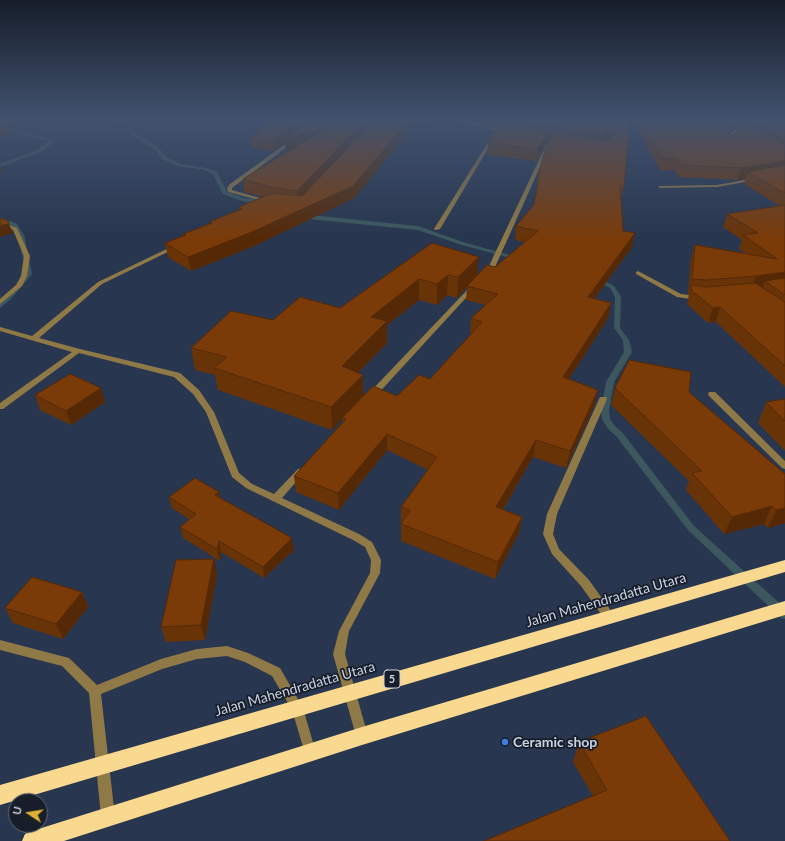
<!DOCTYPE html>
<html>
<head>
<meta charset="utf-8">
<style>
	body { margin:0 }
	#map { position:relative; width:785px; height:841px; overflow:hidden; background:#28364f; font-family:Lato,sans-serif }
	canvas { display:block }
	.north { position:absolute; left:8px; top:793px; width:40px; height:40px; box-sizing:border-box; background:#171d29; border:1px solid #5e6673; border-radius:50%; rotate:282deg; font-size:11px; font-weight:700; line-height:16px; text-align:center; color:#c9d3e3 }
	.north::after { content:''; display:block; margin:auto; width:14px; height:18px; background:#ddb133; clip-path:polygon(50% 0,100% 100%,50% 72%,0 100%) }
</style>
</head>
<body>
<div id="map">
<canvas width="785" height="841"></canvas>
<div class="north">U</div>
</div>
<script>
const g = document.querySelector('canvas').getContext('2d');
g.lineJoin = 'round';
function poly(rows) {
  const path = new Path2D();
  for (const r of rows) {
    path.moveTo(r[0], r[1]);
    for (let i = 2; i < r.length; i += 2) path.lineTo(r[i], r[i + 1]);
  }
  return path;
}
function fillPath(path, color) {
  g.fillStyle = color;
  g.fill(path, 'evenodd');
}
function stroke(path, color, width, dash) {
  g.strokeStyle = color;
  g.lineWidth = width;
  g.lineCap = dash ? 'butt' : 'round';
  g.setLineDash(dash || []);
  g.stroke(path);
}
function write(font, color, halo, rows, align = 'center') {
  g.font = font + ' Lato,sans-serif';
  g.lineWidth = 3.5;
  g.setLineDash([]);
  g.textBaseline = 'middle';
  g.strokeStyle = halo;
  g.fillStyle = color;
  for (const [text, x, y, turn = 0] of rows) {
    g.save();
    g.translate(x, y);
    g.rotate((+turn || 0) * Math.PI / 180);
    g.textAlign = isNaN(turn) ? turn : align;
    if (halo) g.strokeText(text, 0, 0);
    g.fillText(text, 0, 0);
    g.restore();
  }
}
fillPath(poly([
	[107,120,128,122,135,133,159,148,166,157,181,164,206,168,217,172,227,192,243,198,264,200,267,202,264,204,242,201,223,194,213,174,205,170,178,166,162,159,155,150,132,135,126,124,107,120],
	[0,127,48,138,54,142,41,152,0,167,0,164,37,150,49,142,46,140,0,129,0,127],
	[303,213,310,215,418,226,466,243,521,258,518,260,462,245,418,230,309,219,301,216,300,215,303,213],
	[0,217,17,224,24,235,32,274,11,299,0,308,0,303,7,297,26,274,18,235,13,226,0,221,0,217],
	[597,277,614,286,621,297,620,328,629,340,632,352,614,382,609,411,610,419,614,425,622,432,694,526,785,608,785,619,781,618,688,530,616,436,608,429,602,419,601,411,606,382,624,352,623,340,614,328,615,297,610,288,595,280,594,279,597,277]
]), '#3c585e');
fillPath(poly([
	[709,392,715,392,785,461,785,469,782,468,709,396,708,394,709,392],
	[600,397,606,397,607,399,557,514,553,534,559,549,589,580,614,615,615,618,614,621,610,622,606,621,581,586,552,554,543,534,547,514,600,397],
	[0,640,69,658,97,685,161,659,197,649,227,646,248,653,280,668,303,708,316,753,314,757,310,759,306,757,292,710,272,676,245,662,227,656,197,659,162,669,101,694,115,817,113,822,108,824,103,822,101,817,89,693,62,666,0,650,0,640]
]), '#8f7946');
fillPath(poly([
	[457,120,465,120,507,132,505,133,457,120],
	[740,127,743,128,733,135,731,145,727,146,729,134,740,127],
	[492,136,495,137,440,229,435,230,434,229,492,136],
	[291,140,295,141,232,188,232,190,270,201,270,203,228,192,227,188,230,184,291,140],
	[548,144,550,145,495,267,487,275,483,275,483,273,489,266,546,145,548,144],
	[755,178,757,178,757,180,717,187,660,188,658,187,660,186,717,185,755,178],
	[0,221,17,228,30,256,27,276,22,286,0,304,0,299,16,285,21,276,24,256,13,230,0,225,0,221],
	[173,246,178,247,102,284,39,338,80,349,180,373,199,390,214,412,239,473,252,484,274,494,298,469,304,469,305,471,304,473,282,498,359,534,372,542,381,560,380,573,349,631,345,654,368,736,366,740,362,742,358,740,356,736,333,654,339,631,370,573,371,560,365,547,353,540,246,488,232,477,206,412,193,394,174,377,79,353,3,409,0,409,0,403,72,352,0,331,0,327,32,336,98,282,173,246],
	[638,271,681,294,697,296,700,298,697,300,677,297,636,274,636,272,638,271],
	[473,285,476,287,475,288,375,397,369,397,368,395,369,393,471,286,473,285]
]), '#8f7946');
fillPath(poly([
	[785,560,785,572,0,805,0,785,785,560],
	[785,601,785,615,362,745,64,841,22,841,25,834,32,831,362,727,785,601]
]), '#f9d88f');
fillPath(poly([
	[476,120,511,120,510,124,512,124,512,120,603,120,607,134,606,140,610,138,605,120,630,120,624,186,621,198,623,231,632,247,594,299,611,303,608,318,569,379,598,390,594,406,566,468,533,457,503,510,522,517,519,533,495,579,401,541,401,507,428,470,387,450,339,510,296,492,294,476,343,422,342,419,332,430,218,390,215,375,195,370,191,348,273,320,340,308,432,243,477,275,495,267,525,242,515,240,516,226,534,205,537,190,536,190,538,177,549,143,545,144,537,161,487,155,488,143,496,127,480,123,480,121],
	[467,287,466,300,485,305,471,318,470,333,472,334,430,379,397,396,363,396,358,373,387,343,387,325,419,300,437,305,447,295,457,298],
	[632,120,785,120,785,387,716,322,708,323,687,304,689,294,688,294,691,259,695,245,745,253,739,249,742,240,723,227,727,214,780,206,744,184,745,179,737,180,679,177,675,170,660,170],
	[739,121,742,122,738,125],
	[737,127,735,134,730,136,730,132],
	[409,125,405,136,354,198,254,246,191,271,168,257,165,243,183,236,183,234,210,224,209,222,239,210,239,207,263,197,244,192,243,179,293,148,286,150,285,143,274,151,252,148,250,137],
	[615,388,689,392,785,474,785,523,768,528,764,524,724,534,686,490,689,481,611,405],
	[35,395,105,402,71,425,40,410],
	[785,399,785,451,758,423,766,402],
	[219,492,220,498,294,550,264,578,221,552,220,561,183,538,180,527,189,519,172,508,169,497],
	[217,574,205,640,166,642,161,627],
	[82,592,88,607,63,639,13,623,5,608],
	[579,742,730,841,593,796,573,762]
]), '#693308');
fillPath(poly([
	[301,120,318,120,326,128,326,139,286,150,285,143,274,151,273,140],
	[366,120,377,120,298,203,297,191],
	[407,120,434,120,409,125,405,136,354,198,254,246,191,271,188,257,252,232],
	[734,120,739,120,737,127,728,134,731,123],
	[10,122,13,131,0,137,0,126],
	[550,132,549,143,545,144,537,161,538,149,546,133],
	[607,134,605,145,602,147,604,136],
	[785,161,785,172,747,172,745,179,737,180,741,168],
	[0,165,2,171,0,172],
	[9,224,13,233,0,237,0,226],
	[635,233,632,247,585,311,588,297],
	[479,257,477,276,467,286,467,287,457,298,458,277],
	[785,272,785,285,765,281,762,289,751,291,756,276],
	[448,275,447,295,437,305,437,284],
	[419,279,419,300,387,325,387,343,343,388,342,366,371,317],
	[611,303,608,318,560,393,563,377],
	[720,307,716,322,708,323,713,308],
	[363,375,363,397,342,418,342,419,332,430,331,407],
	[101,388,105,402,71,425,66,411],
	[598,390,594,406,566,468,570,451],
	[387,434,387,450,339,510,338,493],
	[536,440,533,457,494,524,496,507],
	[219,492,221,503,215,495],
	[772,506,764,524,724,534,732,517],
	[785,508,785,523,768,528,776,510],
	[522,517,519,533,495,579,498,562],
	[292,538,294,550,264,578,263,567],
	[219,541,221,552,220,561,217,549],
	[214,559,217,574,205,640,201,625],
	[82,592,88,607,63,639,56,624]
]), '#552906');
const building = poly([
	[273,120,301,120,273,140,250,137,273,120],
	[311,120,366,120,297,191,270,187,243,179,326,128,285,139,311,120],
	[375,120,407,120,405,125,353,186,252,232,188,257,165,243,186,235,183,234,212,223,209,222,242,209,239,207,272,193,302,196,375,120],
	[516,120,603,120,607,134,604,136,516,120],
	[610,120,630,120,624,186,620,185,623,231,635,233,588,297,611,303,563,377,598,390,570,451,536,440,496,507,522,517,498,562,401,524,410,510,401,507,437,457,387,434,338,493,294,476,346,419,342,418,373,386,397,396,419,375,430,379,482,322,471,318,498,294,467,286,487,265,495,267,538,231,516,226,534,205,539,178,538,177,545,150,553,133,550,132,546,133,538,149,488,143,499,122,605,141,615,135,610,120],
	[640,120,734,120,731,123,730,136,736,134,737,125,745,120,785,146,785,161,741,168,682,165,677,158,663,158,640,120],
	[756,120,785,120,785,141,756,120],
	[0,121,10,122,0,126,0,121],
	[785,165,785,193,747,172,785,165],
	[785,205,785,272,756,276,706,280,692,279,695,245,777,259,743,235,758,233,727,214,785,205],
	[0,218,8,221,9,224,0,226,0,218],
	[432,243,479,257,458,277,448,275,437,284,419,279,371,317,387,321,342,366,363,375,331,407,214,368,227,357,191,348,231,311,273,320,300,297,340,308,432,243],
	[785,278,785,295,765,281,785,278],
	[755,283,785,302,785,366,720,307,713,308,691,290,691,285,706,287,755,283],
	[629,360,691,372,689,392,785,474,785,508,776,510,772,506,732,517,692,473,702,471,615,388,629,360],
	[70,374,101,388,66,411,35,395,70,374],
	[785,399,785,421,766,402,785,399],
	[195,478,219,492,215,495,292,538,263,567,219,541,217,549,180,527,196,514,169,497,195,478],
	[214,559,201,625,161,627,176,560,214,559],
	[32,577,82,592,56,624,5,608,32,577],
	[646,716,730,841,484,841,607,790,579,742,646,716]
]);
fillPath(building, '#7a3b09');
stroke(building, '#552906', 1);
const sky = g.createLinearGradient(0, 0, 0, 238);
sky.addColorStop(0, '#161e2b');
sky.addColorStop(0.5, '#42526e');
sky.addColorStop(1, '#42526e00');
g.fillStyle = sky;
g.fillRect(0, 0, 785, 238);
for (const [x, y, r, color] of [
	[505,742,4,"#3f7fe0"]
]) {
  const dot = new Path2D();
  dot.arc(x, y, r, 0, 2 * Math.PI);
  g.fillStyle = color;
  g.fill(dot);
  stroke(dot, '#171d29', 1.5);
}
for (const [x, y, w] of [
	[392,679,16]
]) {
  const box = new Path2D();
  box.roundRect(x - w / 2, y - 9, w, 18, 3);
  g.fillStyle = '#171d29';
  g.fill(box);
  stroke(box, '#c9d3e3', 1);
}
write('bold 11px', '#c9d3e3', null, [
	["5",392,679]
]);
write('14px', '#c9d3e3', '#171d29', [
	["Jalan Mahendradatta Utara",606,600,-16],
	["Jalan Mahendradatta Utara",295,689,-16]
]);
write('bold 14px', '#c9d3e3', '#171d29', [
	["Ceramic shop",513,742]
], 'left');
</script>
</body>
</html>
